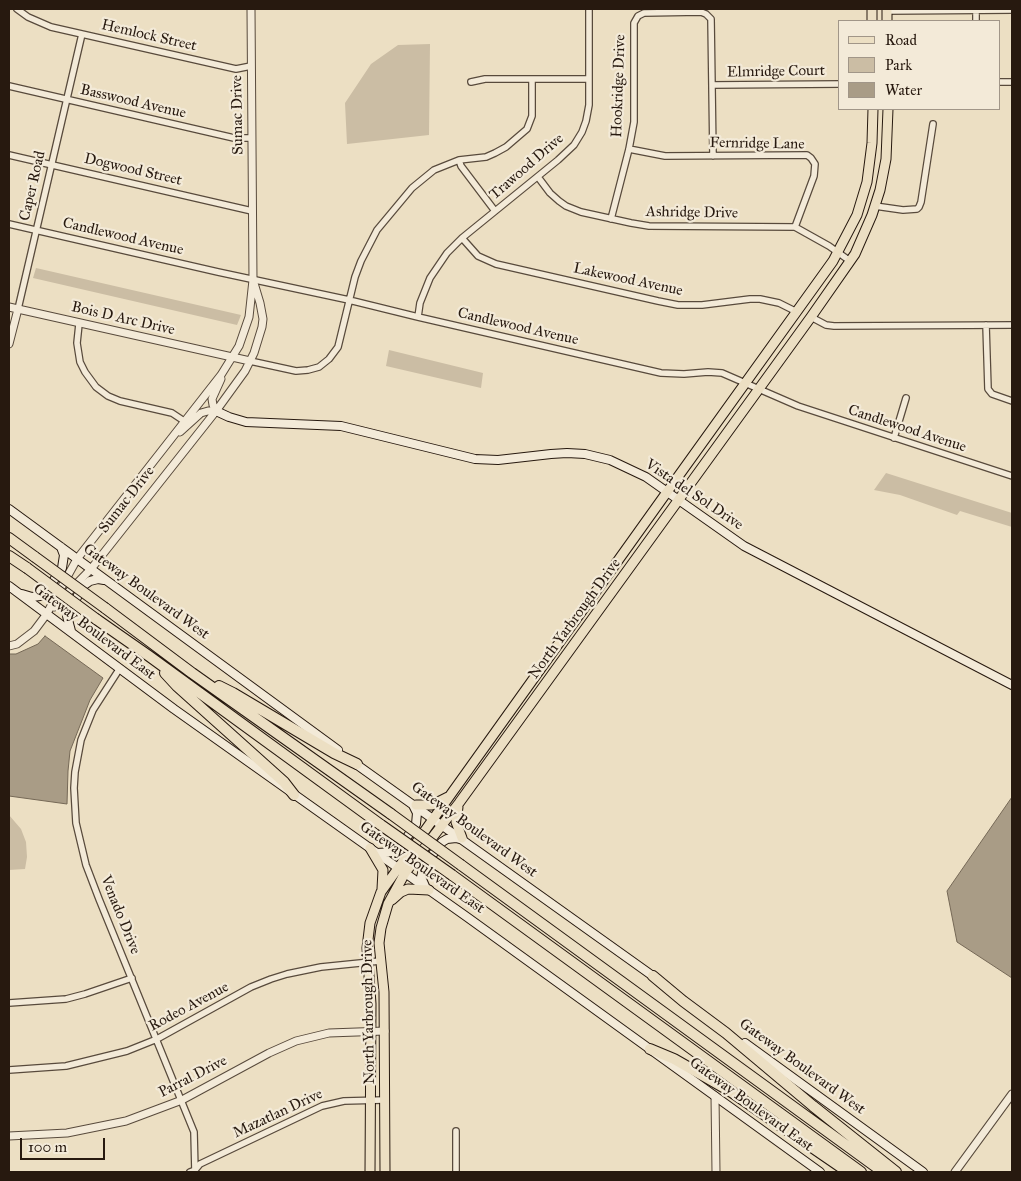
<!DOCTYPE html>
<html>
<head>
<meta charset="utf-8">
<style>
	body { margin:0 }
	#map { position:relative; width:1021px; height:1181px; overflow:hidden; background:#ecdfc3; font-family:"IM FELL Great Primer",serif }
	canvas { display:block }
	.frame { position:absolute; inset:0; border:10px solid #27190f; pointer-events:none }
	.legend { position:absolute; left:838px; top:20px; width:162px; height:90px; box-sizing:border-box; background:#f3ead8; border:1px solid #a19688; margin:0; padding:6px 9px; list-style:none; font-size:15px; color:#27190f }
	.legend li { display:flex; align-items:center; gap:10px; height:25px }
	.legend b { width:25px; border:1px solid #a19688 }
	.scale { position:absolute; left:20px; top:1138px; width:85px; height:22px; box-sizing:border-box; border:2px solid #27190f; border-top:0; padding-left:6px; font-size:15px; line-height:18px; white-space:nowrap; color:#27190f; -webkit-text-stroke:4px #f3ead8; paint-order:stroke }
</style>
</head>
<body>
<div id="map">
<canvas width="1021" height="1181"></canvas>
<div class="frame"></div>
<ul class="legend">
<li><b style="height:6px;background:#ecdfc3"></b>Road</li>
<li><b style="height:14px;background:#cbbda4"></b>Park</li>
<li><b style="height:14px;background:#a99c86"></b>Water</li>
</ul>
<div class="scale">100 m</div>
</div>
<script>
const g = document.querySelector('canvas').getContext('2d');
g.lineJoin = 'round';
function fillPath(path, color) {
  g.fillStyle = color;
  g.fill(path, 'evenodd');
}
function poly(rows) {
  const path = new Path2D();
  for (const r of rows) {
    path.moveTo(r[0], r[1]);
    for (let i = 2; i < r.length; i += 2) path.lineTo(r[i], r[i + 1]);
  }
  return path;
}
function stroke(path, color, width, dash) {
  g.strokeStyle = color;
  g.lineWidth = width;
  g.lineCap = dash ? 'butt' : 'round';
  g.setLineDash(dash || []);
  g.stroke(path);
}
function write(font, color, halo, rows, align = 'center') {
  g.font = font + ' "IM FELL Great Primer",serif';
  g.lineWidth = 4.5;
  g.setLineDash([]);
  g.textBaseline = 'middle';
  g.strokeStyle = halo;
  g.fillStyle = color;
  for (const [text, x, y, turn = 0] of rows) {
    g.save();
    g.translate(x, y);
    g.rotate((+turn || 0) * Math.PI / 180);
    g.textAlign = isNaN(turn) ? turn : align;
    if (halo) g.strokeText(text, 0, 0);
    g.fillText(text, 0, 0);
    g.restore();
  }
}
fillPath(poly([
	[430,44,429,135,347,144,345,103,371,64,398,45],
	[36,268,241,315,237,325,33,278],
	[389,350,483,373,481,388,386,366],
	[886,473,1012,513,1012,527,960,511,957,515,900,495,874,490],
	[9,815,21,829,26,842,27,857,25,869,9,870]
]), '#cbbda4');
const water = poly([
	[45,636,103,678,90,700,70,751,68,771,67,804,9,796,9,654,16,654,38,644,45,636],
	[1012,797,1012,978,957,942,947,891,1012,797]
]);
fillPath(water, '#a99c86');
stroke(water, '#756856', 1);
const minor = poly([
	[17,9,28,17,51,27,236,69,251,66],
	[976,10,976,21],
	[887,11,1012,10],
	[471,82,485,79,589,79],
	[1000,82,1012,82],
	[712,85,840,84],
	[9,86,221,135,234,138,252,138],
	[629,149,665,156,807,155,811,158,815,164,814,176,795,227],
	[9,155,252,211],
	[459,160,461,166,495,211],
	[538,177,550,193,559,201,566,206,581,212,631,223,649,226,795,227,829,246,850,261],
	[875,206,903,210,917,209,919,207,921,202,933,124],
	[611,219,629,149,634,122,634,23,638,16,644,13,701,12,706,14,711,19,713,156],
	[9,224,218,272,349,300,418,317,661,373,684,374,708,372,722,373,798,406,1012,476],
	[462,238,478,256,496,264,658,301,678,305,702,305,750,299,760,299,779,303,797,312],
	[18,309,82,34],
	[418,317,420,303,430,278,447,253,462,238,558,160,574,145,582,132,586,121,589,105,589,9],
	[811,317,826,325,834,326,1012,325],
	[79,324,77,343,80,362,85,372,96,387,108,396,120,401,172,413,184,421],
	[986,325,988,389,992,394,1012,401],
	[250,361,296,371,308,370,319,367,329,359,338,347,355,277,361,261,377,230,412,188,434,170,459,160,486,157,495,153,506,147,527,129,532,116,532,79],
	[894,438,906,398],
	[120,668,93,710,81,740,75,772,74,788,76,823,86,865,99,899,194,1132,195,1172],
	[9,1003,66,999,85,994,132,978],
	[9,1070,66,1066,127,1051,157,1039,251,987,271,979,287,974,321,967,380,961],
	[456,1131,456,1172],
	[190,1172,195,1170,200,1164,322,1106,344,1101,384,1100]
]);
const tertiary = poly([
	[9,307,250,361],
	[9,344,18,309],
	[216,411,213,405,212,399,221,379],
	[180,432,201,413,208,411,216,411],
	[54,607,91,569,216,411,245,371,254,353,262,327,263,319,260,303,254,283],
	[9,646,17,644,34,631,46,615,77,559,221,375,239,346,249,317,253,280,251,9],
	[715,1096,716,1172],
	[9,1136,67,1133,126,1121,182,1100,269,1053,296,1041,329,1033,385,1031],
	[955,1172,1012,1094]
]);
const secondary = poly([
	[216,411,229,417,246,422,341,426,475,459,498,460,551,454,567,453,585,454,610,460,646,477,744,546,1012,685],
	[9,509,338,750],
	[9,586,174,709,467,917,820,1172],
	[22,594,32,597,40,596,46,592,62,568,64,555,61,547],
	[71,631,67,616,83,586,90,581,98,579,104,580],
	[353,762,657,979],
	[377,853,394,852,399,849,416,824,417,813,413,805],
	[425,886,421,877,424,866,442,842,447,839,456,838,463,840],
	[745,1043,923,1172]
]);
const primary = poly([
	[872,9,872,21],
	[887,9,887,21],
	[416,805,432,805,448,797],
	[458,807,456,822,462,838],
	[370,848,383,870,382,889],
	[392,900,401,892,408,889,429,890],
	[370,1172,371,1004,367,948,370,923,381,892,667,492,833,261,857,215,867,182,872,143,873,109],
	[385,1172,384,992,379,943,381,928,388,904,405,873,459,803,811,317,855,254,872,215,880,190,886,159,888,109]
]);
const motorway = poly([
	[9,538,35,557],
	[9,556,27,568],
	[105,608,192,673,391,814],
	[96,619,149,656,381,825],
	[165,673,177,686,284,782,294,795],
	[219,686,233,693,334,753,357,764],
	[461,865,883,1172],
	[452,875,861,1172],
	[653,976,683,1001,726,1033,813,1106,896,1172],
	[650,1049,674,1059,730,1091,848,1172]
]);
stroke(minor, '#584a3c', 8);
stroke(tertiary, '#584a3c', 9);
stroke(secondary, '#27190f', 10);
stroke(primary, '#27190f', 11);
stroke(motorway, '#27190f', 12);
stroke(minor, '#f3ead8', 5.5);
stroke(tertiary, '#f3ead8', 7);
stroke(secondary, '#f3ead8', 8);
stroke(primary, '#ecdfc3', 9);
stroke(motorway, '#ecdfc3', 10);
const motorwayBridge = poly([
	[35,557,105,608],
	[27,568,96,619],
	[391,814,461,865],
	[381,825,452,875]
]);
stroke(motorwayBridge, '#27190f', 12, []);
stroke(motorwayBridge, '#ecdfc3', 10);
write('15px', '#27190f', '#f3ead8', [
	["Hemlock Street",149,36,13],
	["Elmridge Court",776,72,-1],
	["Hookridge Drive",619,86,-88],
	["Basswood Avenue",133,102,13],
	["Sumac Drive",238,115,-91],
	["Fernridge Lane",757,144,1],
	["Trawood Drive",527,167,-41],
	["Dogwood Street",133,170,13],
	["Caper Road",33,186,-77],
	["Ashridge Drive",692,213,1],
	["Candlewood Avenue",123,237,13],
	["Lakewood Avenue",628,280,12],
	["Bois D Arc Drive",123,319,13],
	["Candlewood Avenue",518,327,13],
	["Candlewood Avenue",907,429,18],
	["Vista del Sol Drive",694,495,34],
	["Sumac Drive",127,500,-52],
	["Gateway Boulevard West",146,592,36],
	["North Yarbrough Drive",575,619,-54],
	["Gateway Boulevard East",94,632,37],
	["Gateway Boulevard West",474,830,36],
	["Gateway Boulevard East",422,868,35],
	["Venado Drive",120,915,68],
	["Rodeo Avenue",189,1007,-28],
	["North Yarbrough Drive",369,1012,-91],
	["Gateway Boulevard West",802,1067,36],
	["Parral Drive",193,1077,-27],
	["Gateway Boulevard East",751,1105,36],
	["Mazatlan Drive",278,1114,-25]
]);
</script>
</body>
</html>
